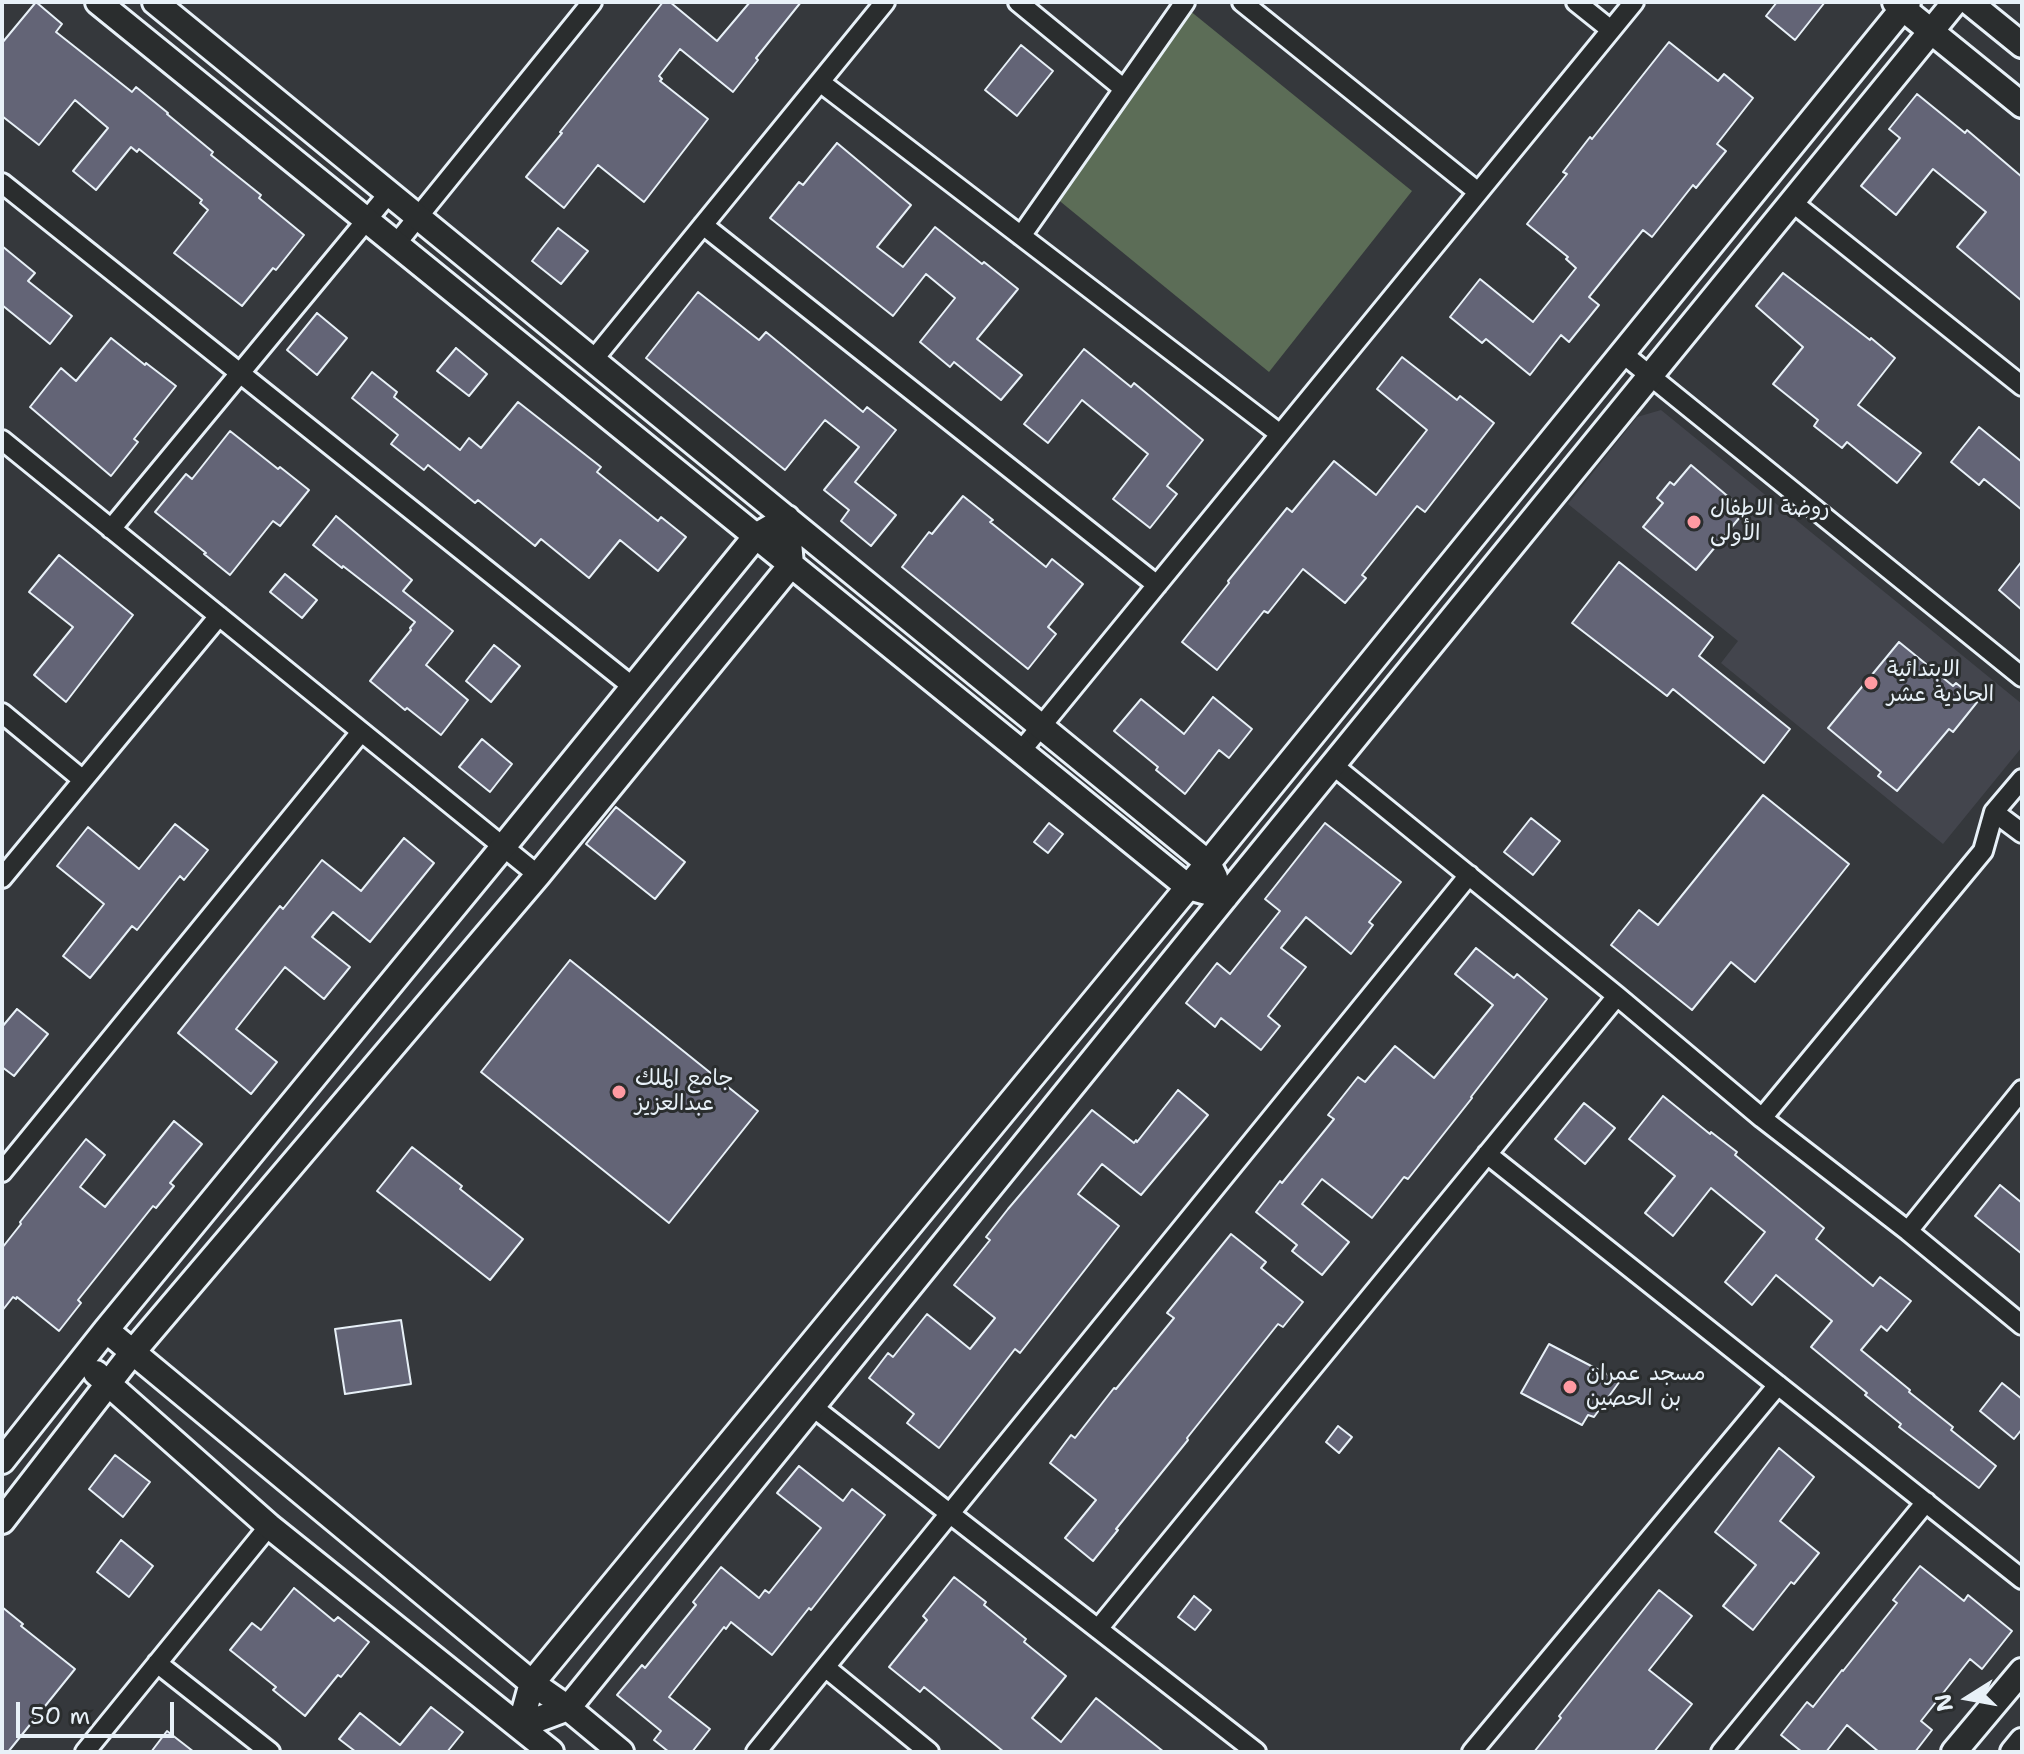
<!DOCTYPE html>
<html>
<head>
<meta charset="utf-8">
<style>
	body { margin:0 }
	#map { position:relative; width:2024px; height:1754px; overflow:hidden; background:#35383c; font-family:"Shantell Sans",sans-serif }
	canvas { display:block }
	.frame { position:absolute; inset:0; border:4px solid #e8f1f8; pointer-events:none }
	.north { position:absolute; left:1928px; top:1658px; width:80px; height:80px; -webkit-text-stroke:6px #2a2d2e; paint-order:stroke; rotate:259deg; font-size:22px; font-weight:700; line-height:32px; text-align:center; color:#e8f1f8 }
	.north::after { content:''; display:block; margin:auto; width:28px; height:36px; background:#e8f1f8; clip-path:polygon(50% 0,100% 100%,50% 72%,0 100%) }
	.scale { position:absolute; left:16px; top:1702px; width:158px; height:36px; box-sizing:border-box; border:4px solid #e8f1f8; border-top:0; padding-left:10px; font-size:24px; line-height:28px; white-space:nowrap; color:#e8f1f8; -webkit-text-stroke:6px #2a2d2e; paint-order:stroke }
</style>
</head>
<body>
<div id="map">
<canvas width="2024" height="1754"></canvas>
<div class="frame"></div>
<div class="north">N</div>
<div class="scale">50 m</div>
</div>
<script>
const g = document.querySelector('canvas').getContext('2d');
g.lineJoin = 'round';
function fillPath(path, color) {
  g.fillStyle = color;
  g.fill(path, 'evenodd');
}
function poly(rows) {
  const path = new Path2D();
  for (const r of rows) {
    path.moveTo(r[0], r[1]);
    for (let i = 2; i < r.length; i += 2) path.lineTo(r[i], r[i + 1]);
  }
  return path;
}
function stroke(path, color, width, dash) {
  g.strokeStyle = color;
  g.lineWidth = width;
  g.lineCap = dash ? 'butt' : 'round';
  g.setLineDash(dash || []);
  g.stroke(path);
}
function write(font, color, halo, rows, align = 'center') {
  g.font = font + ' "Shantell Sans","Playpen Sans Arabic",sans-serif';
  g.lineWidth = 6;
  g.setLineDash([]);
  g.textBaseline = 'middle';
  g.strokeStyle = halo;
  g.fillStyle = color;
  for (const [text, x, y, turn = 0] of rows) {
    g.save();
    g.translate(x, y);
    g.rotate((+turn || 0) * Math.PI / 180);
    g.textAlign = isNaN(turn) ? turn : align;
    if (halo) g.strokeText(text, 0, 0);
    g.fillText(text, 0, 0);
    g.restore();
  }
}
fillPath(poly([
	[1661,410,2022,704,2022,747,1943,844,1721,663,1738,641,1568,504,1637,417]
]), '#43454d');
fillPath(poly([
	[1189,10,1412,191,1269,372,1056,198]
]), '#5c6d57');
const building = poly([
	[36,2,62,24,56,32,132,92,136,87,168,113,167,114,213,152,211,155,261,195,259,198,304,235,276,270,273,268,242,306,174,253,208,210,200,203,202,200,139,149,137,152,131,147,96,190,73,171,108,128,75,100,39,145,2,116,2,43,36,2],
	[663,2,670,2,717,41,750,2,801,2,756,58,758,60,733,92,680,49,659,76,662,79,660,81,708,119,644,202,598,165,564,208,526,177,562,133,560,132,663,2],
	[1777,2,1825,2,1795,40,1766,16,1777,2],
	[1669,42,1718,81,1724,74,1753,98,1717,144,1726,151,1696,188,1693,185,1652,237,1643,230,1589,297,1599,305,1569,342,1561,335,1530,375,1486,339,1482,343,1450,317,1480,279,1533,322,1576,268,1566,259,1568,257,1527,224,1567,174,1563,172,1590,137,1592,139,1669,42],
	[1021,45,1053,71,1017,116,985,90,1021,45],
	[1917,94,1965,133,1967,130,2022,177,2022,301,1957,247,1986,212,1933,169,1896,215,1861,186,1900,138,1889,129,1917,94],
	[837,143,911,205,877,247,903,267,935,227,982,264,984,262,1018,289,977,339,1022,375,1001,400,954,362,950,367,920,342,955,298,926,274,893,316,770,218,799,182,803,185,837,143],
	[558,228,588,251,561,284,532,261,558,228],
	[2,246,35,273,28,281,72,316,50,344,2,305,2,246],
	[1783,273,1870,340,1871,338,1895,358,1858,405,1921,453,1897,483,1847,442,1842,448,1814,426,1818,420,1773,384,1803,347,1756,306,1783,273],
	[698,292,759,340,766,332,863,412,867,407,896,430,855,482,896,515,871,546,841,521,849,510,824,490,859,447,825,420,785,470,646,358,698,292],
	[317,313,347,338,317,375,287,350,317,313],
	[111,338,145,365,146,363,176,386,134,439,138,442,111,476,30,407,61,368,76,381,111,338],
	[456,348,487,374,469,396,437,371,456,348],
	[1084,349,1131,387,1134,383,1203,440,1167,486,1177,494,1150,528,1113,499,1148,454,1082,400,1048,443,1024,424,1084,349],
	[1402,357,1457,400,1460,396,1494,423,1425,512,1417,506,1362,575,1366,578,1345,603,1303,569,1268,613,1264,611,1217,670,1182,642,1229,583,1228,581,1287,508,1292,512,1334,461,1376,495,1427,430,1377,389,1402,357],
	[372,372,397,392,394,397,460,450,469,438,481,448,518,402,601,467,597,472,658,521,661,517,686,537,658,571,620,540,589,578,541,539,535,546,478,500,475,503,428,465,424,470,391,444,398,435,352,398,372,372],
	[1979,427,2022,462,2022,510,1984,479,1979,485,1951,462,1979,427],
	[230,431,278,469,280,467,309,490,280,526,273,521,230,575,204,554,206,553,155,512,186,474,192,479,230,431],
	[1691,465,1745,511,1696,570,1643,527,1663,503,1657,498,1670,482,1674,485,1691,465],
	[963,496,993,520,990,522,1046,567,1052,559,1083,584,1048,627,1056,634,1028,669,902,567,929,532,932,534,963,496],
	[336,516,412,580,403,591,453,631,426,665,468,700,441,735,407,708,405,710,370,681,411,630,410,628,415,622,343,566,342,568,313,545,336,516],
	[59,555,133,615,66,702,34,675,73,627,29,592,59,555],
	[2022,561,2022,610,1999,590,2022,561],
	[1619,562,1713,637,1699,656,1790,729,1764,763,1673,689,1667,696,1572,623,1619,562],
	[285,574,317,600,302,618,270,592,285,574],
	[1899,642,1953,686,1956,683,1978,701,1953,732,1949,729,1897,791,1878,776,1881,772,1828,728,1899,642],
	[494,645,520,666,491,702,466,681,494,645],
	[1213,697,1252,729,1229,758,1219,750,1185,794,1156,770,1158,767,1114,731,1141,699,1184,734,1213,697],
	[482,739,512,764,490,792,459,767,482,739],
	[1763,795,1849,864,1755,982,1731,962,1692,1010,1611,945,1639,910,1658,925,1763,795],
	[616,807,685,862,655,899,586,844,616,807],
	[1531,818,1560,841,1533,875,1504,852,1531,818],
	[1049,823,1063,834,1048,853,1034,842,1049,823],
	[1325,823,1401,882,1369,922,1373,925,1351,954,1306,917,1281,948,1306,967,1268,1016,1280,1026,1261,1050,1221,1018,1215,1027,1186,1003,1217,963,1230,974,1280,911,1265,899,1325,823],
	[175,824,208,850,184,880,180,876,137,930,132,926,90,978,63,956,104,904,57,866,88,827,139,869,175,824],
	[404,838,434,863,370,942,333,912,312,937,350,967,324,999,285,967,236,1029,277,1062,251,1094,178,1033,280,906,283,909,322,860,361,891,404,838],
	[1476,948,1514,978,1517,974,1547,999,1471,1097,1472,1098,1408,1179,1404,1177,1372,1218,1322,1179,1302,1204,1349,1242,1322,1275,1292,1251,1297,1245,1256,1212,1280,1181,1282,1183,1334,1119,1328,1115,1358,1077,1365,1082,1395,1046,1434,1078,1493,1005,1455,974,1476,948],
	[570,960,758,1111,669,1223,481,1072,570,960],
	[17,1009,48,1034,14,1076,2,1067,2,1027,17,1009],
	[1178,1090,1208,1115,1141,1195,1102,1164,1078,1194,1119,1226,1020,1353,1015,1349,939,1448,907,1423,914,1414,869,1378,888,1353,893,1357,927,1314,970,1349,995,1318,954,1285,990,1240,986,1237,1008,1209,1092,1110,1134,1143,1136,1140,1137,1142,1178,1090],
	[1663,1096,1710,1134,1711,1132,1737,1152,1735,1155,1824,1228,1816,1239,1873,1286,1880,1277,1911,1301,1887,1331,1881,1326,1861,1350,1910,1390,1909,1392,1953,1427,1951,1430,1996,1466,1979,1488,1899,1427,1901,1424,1865,1395,1867,1393,1811,1347,1832,1321,1776,1275,1752,1305,1725,1282,1765,1232,1711,1188,1673,1236,1645,1213,1675,1176,1629,1139,1663,1096],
	[1584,1103,1615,1128,1585,1164,1555,1139,1584,1103],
	[174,1121,202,1144,170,1183,174,1186,156,1208,153,1206,78,1300,81,1303,59,1331,17,1297,16,1299,13,1297,2,1311,2,1248,21,1224,20,1222,86,1139,105,1155,80,1187,105,1207,174,1121],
	[412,1147,462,1186,460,1189,523,1239,490,1280,377,1191,412,1147],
	[2000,1185,2022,1203,2022,1254,1975,1216,2000,1185],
	[1231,1234,1266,1262,1261,1268,1303,1302,1283,1327,1278,1324,1187,1438,1188,1440,1116,1529,1118,1530,1093,1561,1065,1538,1096,1500,1050,1463,1071,1435,1075,1438,1114,1388,1116,1389,1174,1318,1167,1313,1231,1234],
	[401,1320,411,1384,345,1394,335,1329,401,1320],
	[1549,1344,1620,1381,1594,1417,1588,1415,1582,1425,1521,1393,1549,1344],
	[2002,1383,2022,1399,2022,1429,2014,1439,1980,1411,2002,1383],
	[1338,1426,1352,1437,1339,1453,1326,1442,1338,1426],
	[1779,1448,1814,1477,1780,1521,1819,1553,1794,1584,1791,1582,1753,1630,1723,1606,1756,1565,1715,1532,1779,1448],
	[115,1455,150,1482,123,1517,89,1489,115,1455],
	[799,1466,843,1501,852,1489,885,1515,811,1610,809,1608,772,1655,731,1622,726,1629,724,1627,669,1697,710,1729,692,1752,669,1752,654,1740,661,1731,617,1695,642,1665,645,1668,696,1605,693,1602,721,1567,759,1598,765,1590,769,1593,821,1528,777,1493,799,1466],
	[121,1540,153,1566,129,1597,97,1572,121,1540],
	[1920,1566,1964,1601,1968,1595,2012,1631,1982,1669,1970,1659,1921,1721,1932,1730,1915,1752,1879,1752,1847,1725,1826,1752,1802,1752,1781,1735,1807,1702,1813,1707,1842,1670,1843,1671,1897,1603,1893,1600,1920,1566],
	[954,1577,986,1602,984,1605,1026,1639,1024,1642,1066,1676,1032,1718,1061,1742,1096,1698,1164,1752,1004,1752,924,1687,920,1692,889,1667,927,1620,923,1616,954,1577],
	[294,1588,334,1621,338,1617,369,1642,341,1677,338,1675,305,1716,273,1690,276,1687,230,1650,252,1623,261,1630,294,1588],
	[1659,1590,1692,1616,1649,1670,1692,1704,1654,1752,1534,1752,1561,1718,1559,1716,1659,1590],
	[1194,1596,1211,1610,1195,1630,1178,1617,1194,1596],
	[2,1607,23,1624,21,1626,75,1669,8,1752,2,1752,2,1607],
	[431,1707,463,1732,447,1752,356,1752,339,1739,360,1713,400,1745,431,1707],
	[167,1731,194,1752,151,1752,167,1731]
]);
fillPath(building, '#636476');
stroke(building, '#e8f1f8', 2);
const street = poly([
	[1018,2,1124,89],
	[1242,2,1478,192],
	[1576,2,1611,30],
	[820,82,1280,434],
	[2,183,633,687],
	[1792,202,2022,386],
	[703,225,1157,585],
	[1021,236,1185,2],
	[396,244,592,2],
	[1622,353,2022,677],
	[593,360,885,2],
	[2,440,538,875],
	[111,529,389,193],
	[2,713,83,780],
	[1021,751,1634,2],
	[1334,766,1617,996,1762,1118,1908,1231,2022,1325],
	[1994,812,2022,833],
	[2,878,219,616],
	[1762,1118,1983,851,1994,812,2022,779],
	[1487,1154,2022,1579],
	[2,1172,361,732],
	[1908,1231,2022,1090],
	[813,1407,1256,1752],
	[1098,1629,1617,996],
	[157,1663,270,1752],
	[825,1667,929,1752],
	[85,1752,269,1526],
	[756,1752,1469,875],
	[1472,1752,1778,1385],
	[1721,1752,1926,1502]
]);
const secondary = poly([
	[98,2,1188,887,1225,897],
	[155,2,1208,863,1215,877],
	[1895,2,2022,105],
	[1969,2,2022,45],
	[106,1330,532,1683,568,1708,621,1752],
	[96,1373,269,1526,551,1752],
	[2,1461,106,1330,503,847,756,536,787,518,791,565,538,875,132,1353,2,1521],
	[520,1726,568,1708,1225,897,1955,2],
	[520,1726,532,1683,1208,863,1908,2],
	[1954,1752,2022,1671],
	[2013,1752,2022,1741]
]);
stroke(street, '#e8f1f8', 24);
stroke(secondary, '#e8f1f8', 30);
stroke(street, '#2a2d2e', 18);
stroke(secondary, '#2a2d2e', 24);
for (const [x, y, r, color] of [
	[1694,522,8,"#ff9aa2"],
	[1871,683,8,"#ff9aa2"],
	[619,1092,8,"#ff9aa2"],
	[1570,1387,8,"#ff9aa2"]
]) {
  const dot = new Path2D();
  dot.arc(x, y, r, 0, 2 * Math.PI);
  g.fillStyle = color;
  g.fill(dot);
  stroke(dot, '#2a2d2e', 3);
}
write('22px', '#e8f1f8', '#2a2d2e', [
	["روضة الاطفال",1710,509],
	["الأولى",1710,534],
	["الابتدائية",1887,670],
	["الحادية عشر",1887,695],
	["جامع الملك",635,1079],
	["عبدالعزيز",635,1104],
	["مسجد عمران",1586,1374],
	["بن الحصين",1586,1399]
], 'left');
</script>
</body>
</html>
